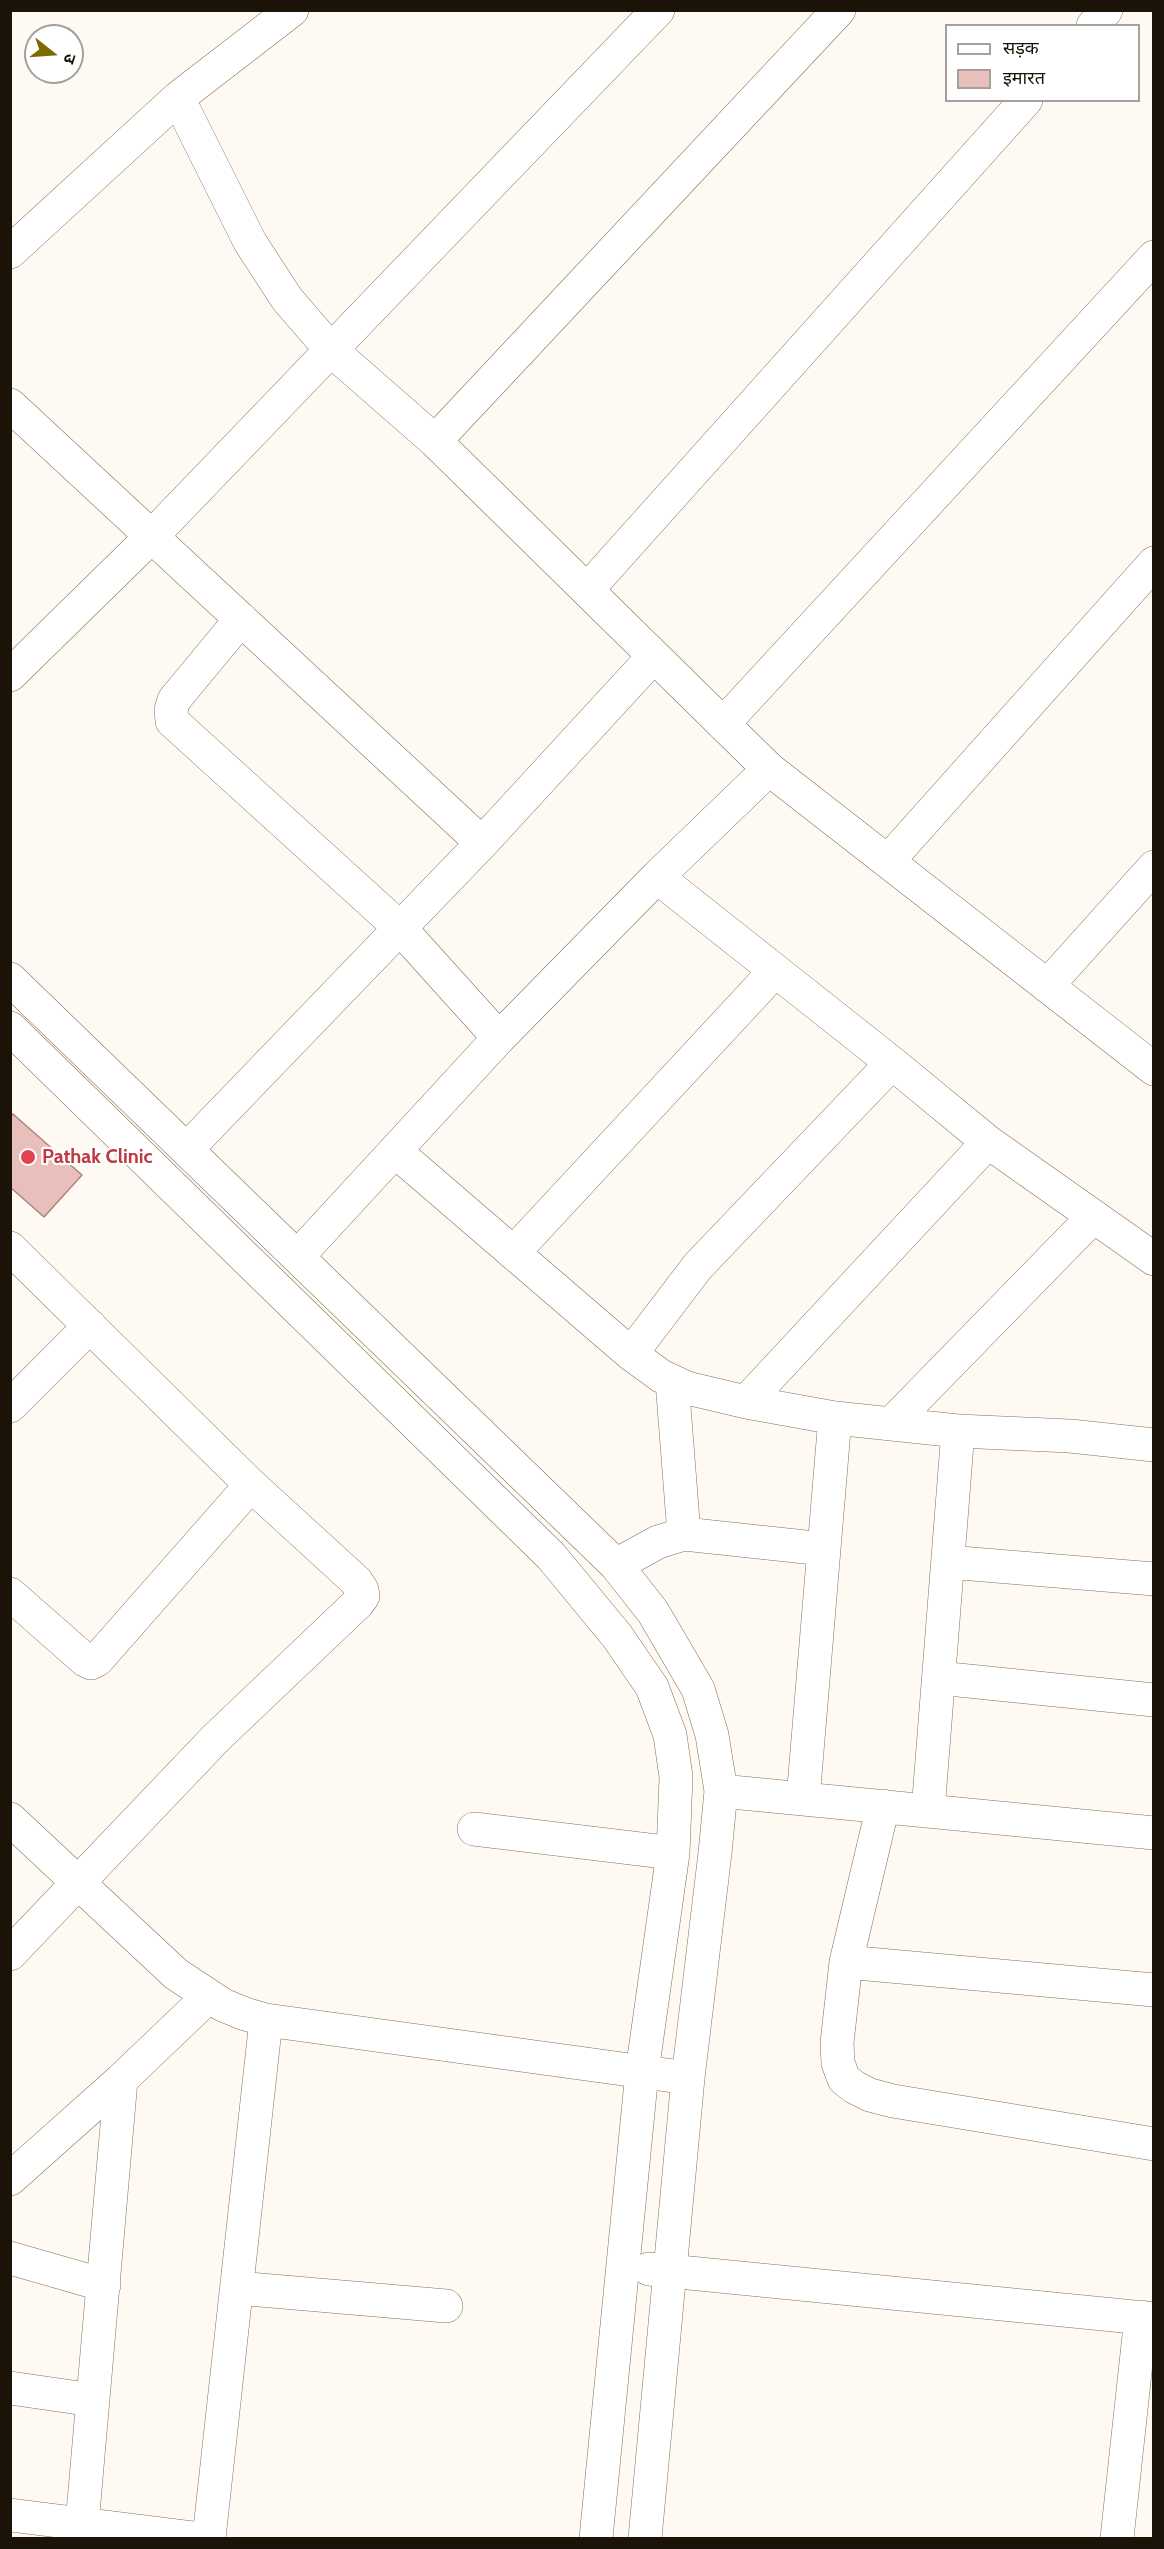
<!DOCTYPE html>
<html>
<head>
<meta charset="utf-8">
<style>
	body { margin:0 }
	#map { position:relative; width:1164px; height:2549px; overflow:hidden; background:#fef9f3; font-family:Cabin,"Noto Sans Devanagari",sans-serif }
	canvas { display:block }
	.frame { position:absolute; inset:0; border:12px solid #1b1308; pointer-events:none }
	.legend { position:absolute; left:945px; top:24px; width:195px; height:78px; box-sizing:border-box; background:#fff; border:2px solid #a4a19c; margin:0; padding:8px 10px; list-style:none; font-size:18px; color:#1b1308 }
	.legend li { display:flex; align-items:center; gap:12px; height:30px }
	.legend b { width:30px; border:2px solid #a4a19c }
	.north { position:absolute; left:24px; top:24px; width:60px; height:60px; box-sizing:border-box; background:#fff; border:2px solid #a4a19c; border-radius:50%; rotate:107deg; font-size:16px; font-weight:700; line-height:24px; text-align:center; color:#1b1308 }
	.north::after { content:''; display:block; margin:auto; width:21px; height:27px; background:#7c6900; clip-path:polygon(50% 0,100% 100%,50% 72%,0 100%) }
</style>
</head>
<body>
<div id="map">
<canvas width="1164" height="2549"></canvas>
<div class="frame"></div>
<ul class="legend">
<li><b style="height:8px;background:#fff"></b>सड़क</li>
<li><b style="height:16px;background:#e9bfbc"></b>इमारत</li>
</ul>
<div class="north">उ</div>
</div>
<script>
const g = document.querySelector('canvas').getContext('2d');
g.lineJoin = 'round';
function fillPath(path, color) {
  g.fillStyle = color;
  g.fill(path, 'evenodd');
}
function poly(rows) {
  const path = new Path2D();
  for (const r of rows) {
    path.moveTo(r[0], r[1]);
    for (let i = 2; i < r.length; i += 2) path.lineTo(r[i], r[i + 1]);
  }
  return path;
}
function stroke(path, color, width, dash) {
  g.strokeStyle = color;
  g.lineWidth = width;
  g.lineCap = dash ? 'butt' : 'round';
  g.setLineDash(dash || []);
  g.stroke(path);
}
function write(font, color, halo, rows, align = 'center') {
  g.font = font + ' Cabin,sans-serif';
  g.lineWidth = 4.5;
  g.setLineDash([]);
  g.textBaseline = 'middle';
  g.strokeStyle = halo;
  g.fillStyle = color;
  for (const [text, x, y, turn = 0] of rows) {
    g.save();
    g.translate(x, y);
    g.rotate((+turn || 0) * Math.PI / 180);
    g.textAlign = isNaN(turn) ? turn : align;
    if (halo) g.strokeText(text, 0, 0);
    g.fillText(text, 0, 0);
    g.restore();
  }
}
const building = poly([
	[13,1114,82,1175,44,1217,10,1187,10,1117,13,1114]
]);
fillPath(building, '#e9bfbc');
stroke(building, '#ac8583', 1.5);
const minor = poly([
	[1093,26,1106,10],
	[178,98,250,242,287,299,331,350,435,441,769,769,1154,1069],
	[10,252,178,98,292,10],
	[10,405,482,843],
	[435,441,839,10],
	[587,590,1026,100],
	[241,619,174,700,171,710,172,721,399,927,499,1038],
	[10,675,152,536,658,10],
	[723,724,1154,257],
	[888,861,1154,563],
	[657,877,892,1063,988,1142,1154,1259],
	[10,979,616,1565,653,1612,698,1689,712,1735,721,1791,715,1853,688,2078,645,2538],
	[1047,986,1154,867],
	[10,1028,551,1556,617,1636,652,1687,670,1735,676,1777,673,1853,642,2072,596,2538],
	[187,1149,482,843,654,656],
	[395,1151,631,1354,661,1376,687,1388,746,1402,835,1418,958,1431,1070,1436,1154,1445],
	[10,1248,251,1485,356,1581,362,1590,363,1596,358,1603,216,1738,10,1954],
	[513,1253,775,971],
	[298,1256,499,1038,657,877,769,769],
	[631,1354,698,1266,892,1063],
	[672,1381,684,1534],
	[746,1402,988,1142],
	[10,1406,90,1326],
	[891,1424,1093,1217],
	[948,1562,1154,1579],
	[616,1565,658,1542,684,1534,824,1549],
	[10,1594,85,1660,91,1663,97,1660,251,1485],
	[939,1678,1154,1700],
	[721,1791,1154,1833],
	[803,1799,835,1418],
	[883,1806,846,1962,837,2043,838,2063,844,2079,854,2087,870,2095,893,2101,1154,2144],
	[928,1811,958,1431],
	[10,1819,176,1974,223,2005,245,2014,266,2020,688,2078],
	[474,1829,673,1853],
	[846,1962,1154,1990],
	[10,2179,121,2080,209,1996],
	[10,2258,104,2285],
	[649,2269,1154,2319],
	[237,2288,446,2306],
	[10,2388,93,2400],
	[10,2515,194,2538],
	[82,2524,121,2080],
	[209,2538,266,2020],
	[1117,2538,1141,2317]
]);
stroke(minor, '#857054', 34);
stroke(minor, '#fff', 33);
for (const [x, y, r, color] of [
	[28,1157,8,"#e0444e"]
]) {
  const dot = new Path2D();
  dot.arc(x, y, r, 0, 2 * Math.PI);
  g.fillStyle = color;
  g.fill(dot);
  stroke(dot, '#fff', 2);
}
write('bold 20px', '#be3a42', '#fff', [
	["Pathak Clinic",42,1157]
], 'left');
</script>
</body>
</html>
